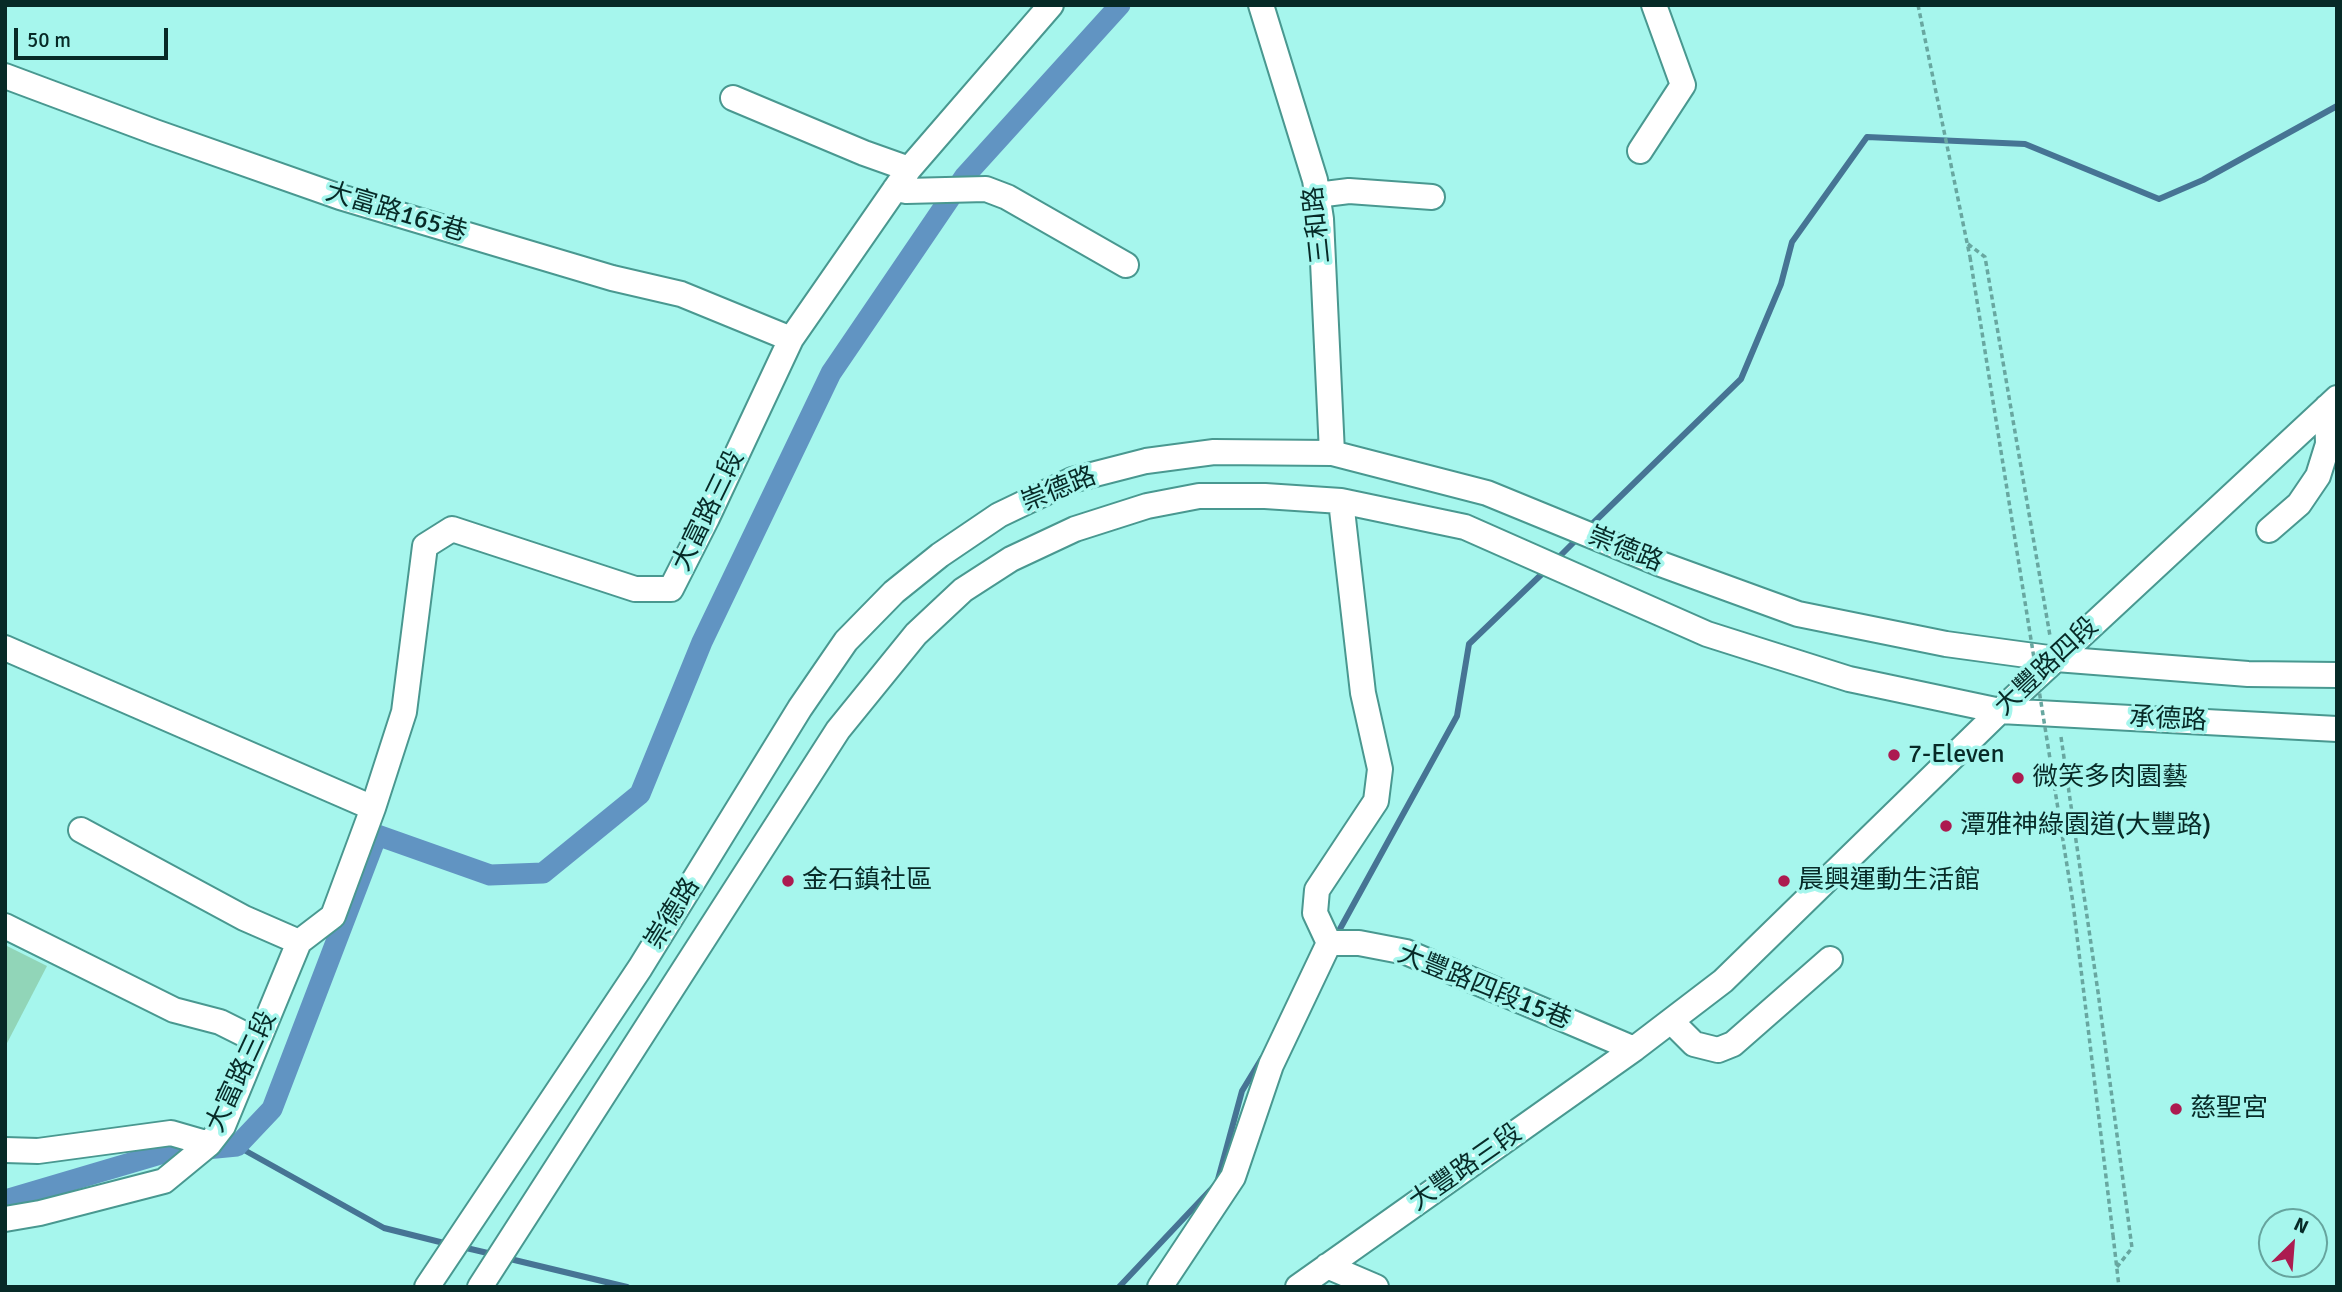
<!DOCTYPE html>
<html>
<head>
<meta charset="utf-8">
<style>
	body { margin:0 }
	#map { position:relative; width:2342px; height:1292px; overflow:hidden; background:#a6f6ed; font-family:Signika,sans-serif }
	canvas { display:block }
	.frame { position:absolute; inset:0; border:7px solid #072a27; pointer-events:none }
	.north { position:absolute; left:2258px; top:1208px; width:70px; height:70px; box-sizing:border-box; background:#a6f6ed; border:2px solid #66a49e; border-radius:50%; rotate:25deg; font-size:19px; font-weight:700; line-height:28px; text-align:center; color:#072a27 }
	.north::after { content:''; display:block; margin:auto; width:24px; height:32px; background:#ac1b50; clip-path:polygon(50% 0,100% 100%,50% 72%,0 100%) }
	.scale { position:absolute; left:14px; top:28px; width:154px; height:32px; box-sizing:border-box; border:4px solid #072a27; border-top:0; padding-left:9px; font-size:21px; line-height:24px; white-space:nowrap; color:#072a27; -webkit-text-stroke:5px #a6f6ed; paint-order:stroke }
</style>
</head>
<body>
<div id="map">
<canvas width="2342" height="1292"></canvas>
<div class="frame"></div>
<div class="north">N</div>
<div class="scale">50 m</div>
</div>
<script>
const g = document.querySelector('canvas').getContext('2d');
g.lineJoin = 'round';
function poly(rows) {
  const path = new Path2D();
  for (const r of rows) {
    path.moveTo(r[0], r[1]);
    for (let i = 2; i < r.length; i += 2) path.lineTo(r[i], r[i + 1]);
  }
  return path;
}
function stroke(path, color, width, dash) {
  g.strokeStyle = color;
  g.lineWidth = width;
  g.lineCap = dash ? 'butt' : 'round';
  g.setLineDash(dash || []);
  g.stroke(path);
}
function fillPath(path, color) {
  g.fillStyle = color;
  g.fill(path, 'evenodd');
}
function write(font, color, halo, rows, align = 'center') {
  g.font = font + ' Signika,"Noto Sans TC",sans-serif';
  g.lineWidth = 7;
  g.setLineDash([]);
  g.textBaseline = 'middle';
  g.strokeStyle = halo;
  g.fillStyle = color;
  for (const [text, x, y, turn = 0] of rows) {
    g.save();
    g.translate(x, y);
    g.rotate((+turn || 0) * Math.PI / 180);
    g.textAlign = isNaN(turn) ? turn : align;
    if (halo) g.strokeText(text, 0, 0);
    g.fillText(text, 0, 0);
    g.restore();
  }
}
stroke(poly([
	[1588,528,1741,379,1781,284,1792,242,1867,137,2025,144,2159,199,2203,180,2337,106],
	[1556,560,1578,538],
	[1335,938,1457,716,1469,644,1546,570],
	[237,1146,384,1228,448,1244],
	[462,1247,492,1254],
	[506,1258,627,1287],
	[1119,1287,1217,1183,1242,1091,1262,1058]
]), '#467494', 6);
stroke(poly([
	[5,1200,164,1153,237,1146,272,1109,377,835,490,875,543,873,640,794,702,642,831,373,965,176,1120,5]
]), '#6194c2', 21);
fillPath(poly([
	[5,945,47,966,5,1047]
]), '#91d5b8');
const minor = poly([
	[1261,5,1315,180,1321,219,1332,453],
	[5,76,155,132,340,197,612,278,681,294,791,339],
	[733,98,864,153,909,169],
	[1640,151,1683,85,1654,5],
	[895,189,906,191,986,189,1007,197,1126,265],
	[1317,195,1349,191,1432,197],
	[2269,530,2299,504,2318,476,2328,444,2327,407],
	[5,648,373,808],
	[81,830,244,918,299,942],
	[5,926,174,1010,220,1022,258,1041],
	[1329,943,1315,913,1317,890,1376,801,1380,769,1363,693,1341,501],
	[1329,943,1359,943,1406,952,1634,1049],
	[1671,1021,1694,1044,1718,1050,1733,1044,1830,959],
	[5,1150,38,1151,171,1133,209,1144],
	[5,1219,40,1213,164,1181,209,1144,223,1126,299,942,333,916,373,808,404,712,425,546,452,529,635,589,671,589,707,518,791,339,909,169,1051,5],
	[1327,1266,1376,1287],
	[427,1287,640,968,800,708,846,641,894,592,940,555,999,515,1072,480,1146,461,1214,452,1332,453,1487,493,1658,563,1798,614,1946,644,2056,659,2248,674,2337,675],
	[480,1287,838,730,916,634,963,590,1011,559,1075,529,1147,506,1199,496,1265,496,1341,501,1465,527,1707,634,1849,679,2000,711,2337,729],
	[1160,1287,1233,1177,1271,1065,1329,943],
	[1298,1287,1634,1049,1723,981,2000,711,2337,398]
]);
stroke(minor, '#499890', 28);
stroke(poly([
	[1918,5,1970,257],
	[1968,244,1985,257,2050,636],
	[2061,737,2098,992,2132,1248,2117,1267],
	[2113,1235,2119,1287]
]), '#68a7a0', 3.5, [5, 3.5]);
stroke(minor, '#fff', 24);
stroke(poly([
	[1970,257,2073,903,2113,1235]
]), '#68a7a0', 3.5, [5, 3.5]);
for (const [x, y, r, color] of [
	[1894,755,7,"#ac1b50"],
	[2018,778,7,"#ac1b50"],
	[1946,826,7,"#ac1b50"],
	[788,881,7,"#ac1b50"],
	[1784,881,7,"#ac1b50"],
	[2176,1109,7,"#ac1b50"]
]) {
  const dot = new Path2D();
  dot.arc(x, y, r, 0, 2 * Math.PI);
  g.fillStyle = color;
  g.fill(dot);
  stroke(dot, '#a6f6ed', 2.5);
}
write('26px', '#072a27', '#a6f6ed', [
	["大富路165巷",396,213,17],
	["三和路",1318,225,-96],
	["崇德路",1059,490,-22],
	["大富路三段",709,511,-64],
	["崇德路",1625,550,22],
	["大豐路四段",2047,667,-43],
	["承德路",2168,720,3],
	["崇德路",673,914,-58],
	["大豐路四段15巷",1484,988,22],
	["大富路三段",242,1072,-65],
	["大豐路三段",1466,1168,-35]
]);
write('26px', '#072a27', '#a6f6ed', [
	["7-Eleven",1908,755],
	["微笑多肉園藝",2032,778],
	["潭雅神綠園道(大豐路)",1960,826],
	["金石鎮社區",802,881],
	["晨興運動生活館",1798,881],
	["慈聖宮",2190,1109]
], 'left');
</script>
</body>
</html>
